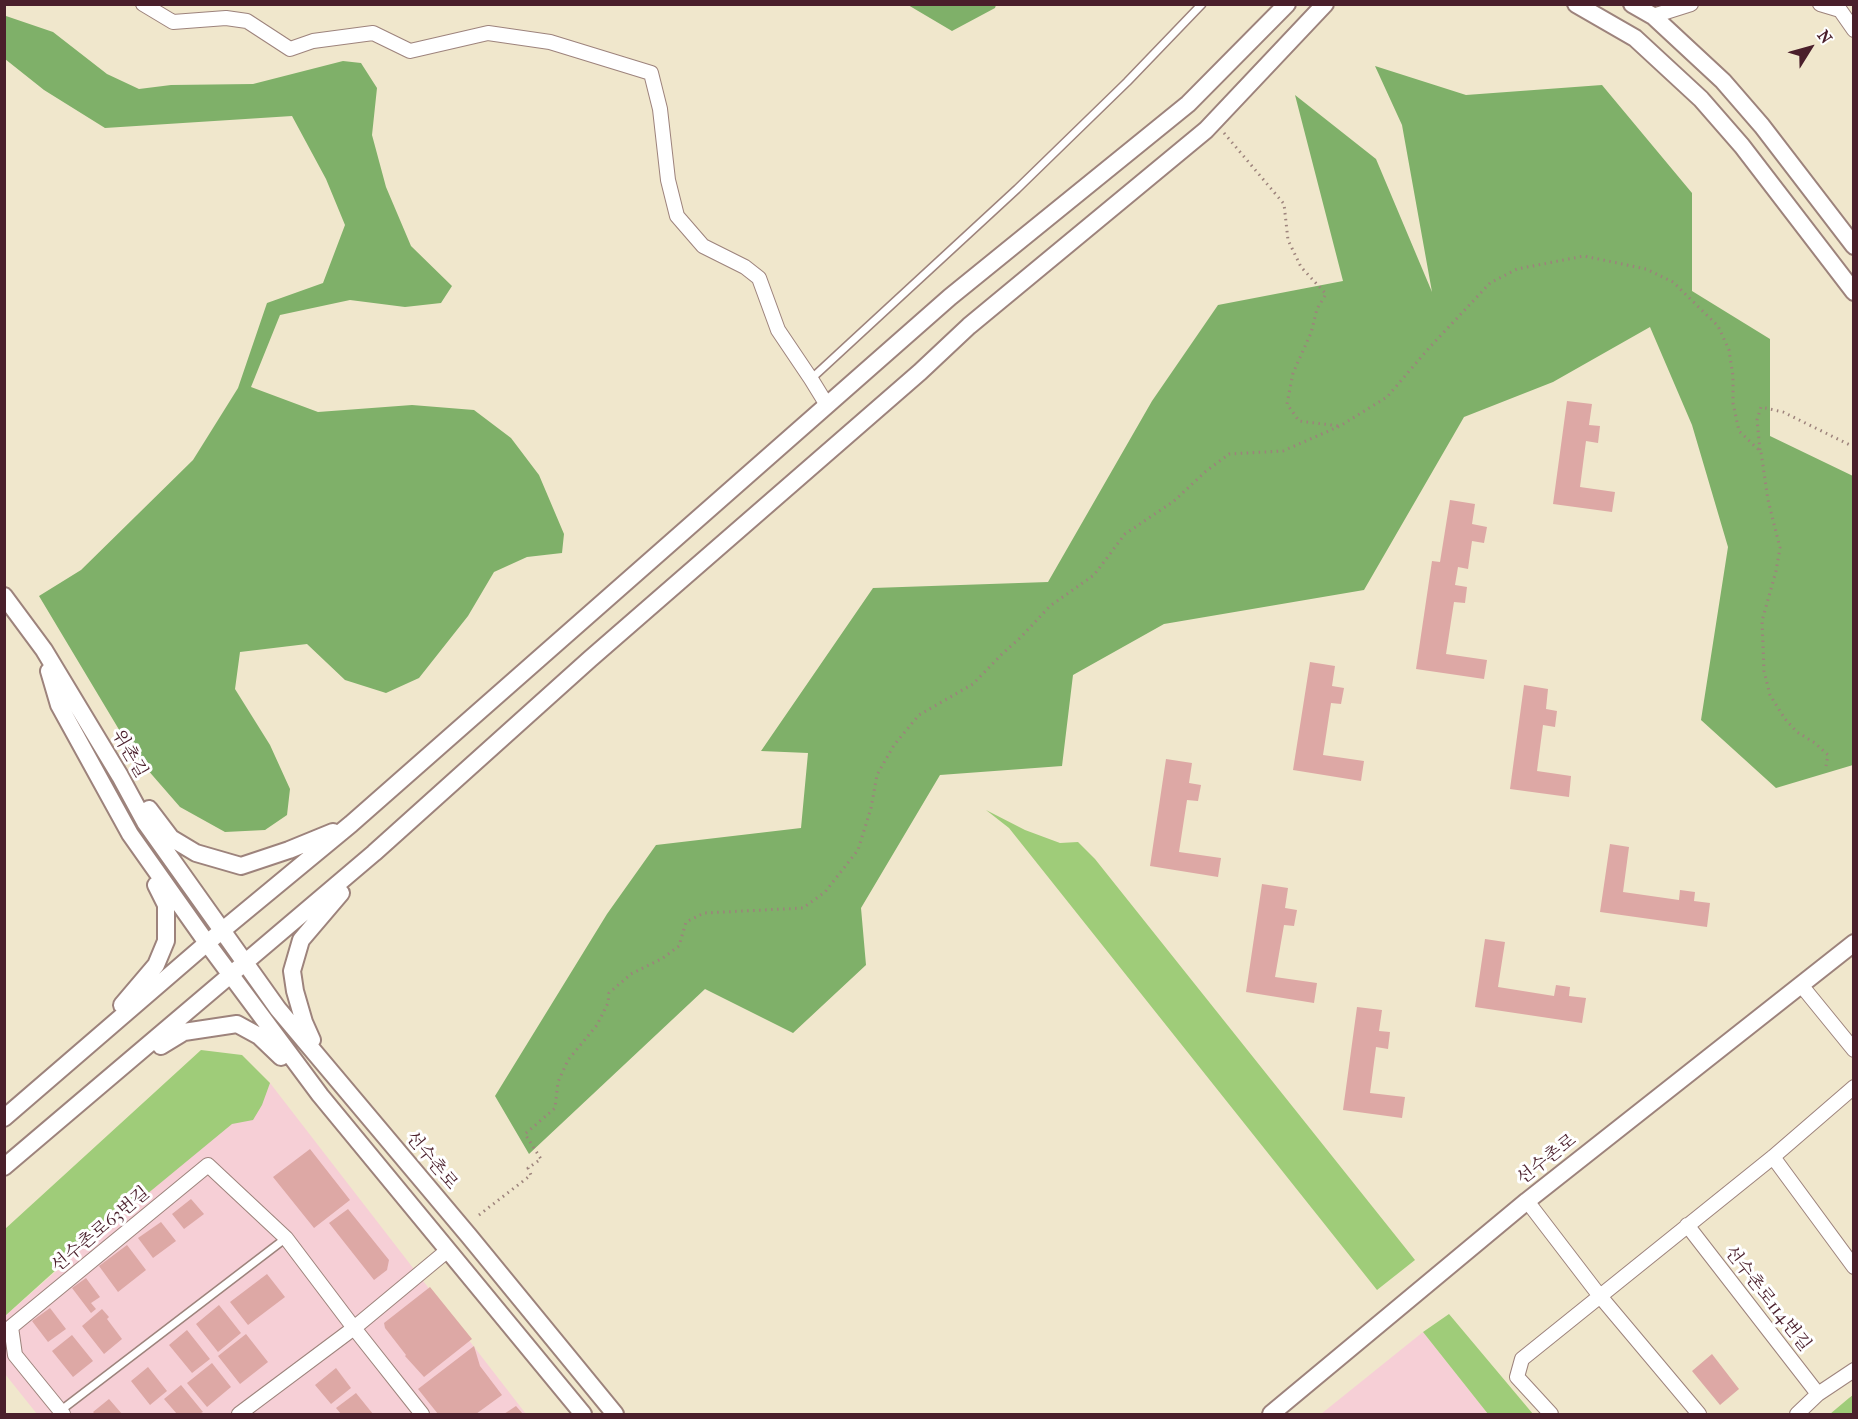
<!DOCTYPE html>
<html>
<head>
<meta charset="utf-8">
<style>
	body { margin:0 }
	#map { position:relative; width:1858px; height:1419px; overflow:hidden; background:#f0e7cc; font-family:"IM FELL French Canon",serif }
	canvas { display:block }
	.frame { position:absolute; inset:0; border:6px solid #4a1f2b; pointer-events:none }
	.north { position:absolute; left:1780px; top:18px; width:60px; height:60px; -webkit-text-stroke:4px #fff; paint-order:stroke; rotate:53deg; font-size:16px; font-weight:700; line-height:24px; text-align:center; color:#4a1f2b }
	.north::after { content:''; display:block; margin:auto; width:21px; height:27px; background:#4a1f2b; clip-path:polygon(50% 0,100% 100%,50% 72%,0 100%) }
</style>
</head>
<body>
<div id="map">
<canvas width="1858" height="1419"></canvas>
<div class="frame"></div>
<div class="north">N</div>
</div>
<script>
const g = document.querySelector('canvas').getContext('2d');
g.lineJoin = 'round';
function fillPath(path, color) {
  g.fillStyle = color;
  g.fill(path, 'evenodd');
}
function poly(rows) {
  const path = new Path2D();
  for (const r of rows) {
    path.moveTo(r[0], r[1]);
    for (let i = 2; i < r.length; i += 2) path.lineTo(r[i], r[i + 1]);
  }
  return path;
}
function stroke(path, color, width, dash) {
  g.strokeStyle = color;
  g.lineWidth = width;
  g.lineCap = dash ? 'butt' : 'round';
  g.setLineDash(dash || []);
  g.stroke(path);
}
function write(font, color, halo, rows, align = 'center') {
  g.font = font + ' "IM FELL French Canon","Noto Serif KR",serif';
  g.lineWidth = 6;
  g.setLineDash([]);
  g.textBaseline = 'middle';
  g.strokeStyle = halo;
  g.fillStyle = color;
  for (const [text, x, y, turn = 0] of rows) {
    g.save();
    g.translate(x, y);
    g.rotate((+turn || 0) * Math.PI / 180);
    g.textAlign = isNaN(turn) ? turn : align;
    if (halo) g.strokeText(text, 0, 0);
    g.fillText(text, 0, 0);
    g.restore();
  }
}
fillPath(poly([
	[270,1083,526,1414,37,1414,5,1374,4,1317],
	[1423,1332,1488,1414,1321,1414]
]), '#f6cfd6');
fillPath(poly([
	[986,810,1025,830,1060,843,1078,842,1095,859,1415,1260,1377,1290,1009,828],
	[201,1050,242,1055,270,1083,262,1105,253,1120,232,1124,67,1260,5,1316,5,1229],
	[1449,1314,1533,1414,1488,1414,1423,1332],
	[1853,1395,1853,1414,1830,1414,1849,1398]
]), '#9fcc79');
fillPath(poly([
	[908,5,996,5,995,8,952,31],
	[6,16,53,32,107,74,139,89,171,85,253,84,343,61,361,63,377,88,372,135,386,187,411,246,452,286,441,303,405,307,350,300,280,315,251,387,318,412,412,405,474,410,511,438,539,475,564,534,562,553,527,557,494,572,468,616,419,678,386,693,345,680,307,644,240,652,235,689,270,745,290,789,287,815,265,830,225,832,180,807,133,753,39,596,81,570,193,460,238,388,267,303,323,283,345,225,326,179,292,116,105,128,44,90,5,59,4,17],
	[1375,66,1466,95,1602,85,1692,193,1692,291,1770,339,1770,436,1853,476,1853,765,1776,788,1701,720,1728,547,1692,425,1650,327,1553,382,1464,417,1364,590,1164,624,1073,675,1062,766,940,775,861,908,866,965,793,1033,705,989,529,1154,495,1096,607,914,656,845,801,828,808,753,761,751,873,588,1048,582,1152,401,1218,305,1343,281,1295,95,1376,159,1432,292,1402,125]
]), '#7fb069');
fillPath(poly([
	[1567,401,1592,404,1589,425,1600,426,1598,443,1586,441,1580,487,1615,492,1612,512,1553,504],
	[1450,500,1475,504,1472,524,1487,527,1484,543,1472,541,1468,569,1458,567,1455,585,1467,587,1465,603,1454,602,1446,654,1487,660,1484,679,1416,669,1432,561,1440,562],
	[1310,662,1335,666,1332,686,1344,688,1341,704,1331,703,1323,755,1364,761,1361,781,1293,770],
	[1524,685,1548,689,1546,709,1557,711,1555,727,1543,725,1537,771,1571,776,1569,797,1510,789],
	[1166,759,1192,763,1189,783,1201,785,1198,801,1187,800,1179,852,1221,858,1218,877,1150,866],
	[1610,844,1629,847,1623,892,1679,900,1680,890,1695,892,1694,901,1710,903,1707,927,1600,912],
	[1262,884,1288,888,1285,908,1297,910,1294,926,1284,925,1275,977,1317,983,1314,1003,1246,992],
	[1485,939,1505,942,1498,987,1554,996,1556,985,1570,987,1569,996,1586,998,1582,1023,1475,1007],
	[1357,1007,1382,1010,1379,1031,1390,1032,1388,1049,1376,1047,1370,1093,1405,1097,1402,1118,1343,1110],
	[310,1149,350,1200,314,1228,273,1177],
	[191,1199,204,1214,184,1229,172,1214],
	[348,1209,389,1260,387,1270,374,1280,329,1223],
	[161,1222,176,1241,153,1258,138,1238],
	[127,1245,146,1270,118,1292,99,1266],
	[267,1274,285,1297,248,1325,230,1302],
	[86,1278,100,1297,91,1303,96,1309,91,1313,72,1288],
	[430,1287,472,1339,424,1377,405,1356,406,1355,385,1328,384,1323],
	[219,1305,241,1333,218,1352,196,1324],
	[50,1308,66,1329,48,1342,32,1321],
	[102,1309,109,1317,107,1319,122,1339,104,1354,82,1326],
	[187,1330,210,1359,192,1373,169,1345],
	[246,1334,268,1362,240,1384,218,1356],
	[72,1335,93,1361,73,1377,52,1351],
	[474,1346,480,1366,502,1395,476,1414,438,1414,418,1389],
	[1712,1354,1739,1389,1720,1405,1692,1371],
	[212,1363,231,1387,207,1407,187,1383],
	[148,1367,167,1391,150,1405,131,1381],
	[336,1368,351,1388,331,1404,315,1385],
	[181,1385,203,1412,199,1414,177,1414,164,1399],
	[356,1393,373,1414,341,1414,336,1408],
	[109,1399,122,1414,95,1414,93,1412],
	[516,1406,523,1414,504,1414]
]), '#dda8a5');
const service = poly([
	[811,379,1017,189,1127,82,1202,4],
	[60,1411,286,1238]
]);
const minor = poly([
	[143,4,173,22,226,18,247,21,290,49,313,41,373,33,410,51,488,33,550,42,651,73,660,109,668,180,677,216,703,246,745,267,759,278,778,330,811,379,827,405],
	[1820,4,1840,10,1854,30],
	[1653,16,1691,4],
	[1801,985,1854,1050],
	[1773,1157,1854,1267],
	[1527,1201,1599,1295,1699,1414],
	[1687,1225,1818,1394],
	[63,1414,15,1355,11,1327,208,1165,286,1238,354,1328,422,1414],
	[239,1414,354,1328,448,1250],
	[1551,1414,1517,1377,1522,1359,1773,1157,1854,1087],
	[1797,1414,1818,1394,1854,1370]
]);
const tertiary = poly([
	[1576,4,1635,38,1701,99,1742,146,1854,292],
	[1632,4,1653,16,1723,81,1762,126,1854,246],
	[4,596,44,650,120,776,145,822,278,1009,469,1236,615,1414],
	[49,671,59,705,130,834,207,943,320,1095,583,1414],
	[149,809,171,838,196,853,241,866,289,850,333,832],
	[122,1005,156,965,166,941,166,905,156,885],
	[312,1040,304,1022,295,991,292,971,301,940,341,893],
	[161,1046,184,1032,237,1024,259,1036,281,1057],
	[4,1118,207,943,351,824,950,297,1188,104,1287,4],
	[4,1167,374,853,590,659,920,372,969,326,1206,130,1325,4],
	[1271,1414,1527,1201,1854,943]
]);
stroke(service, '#9d837c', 10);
stroke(minor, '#9d837c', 16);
stroke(tertiary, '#9d837c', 20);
stroke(poly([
	[1224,133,1284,204,1288,240,1301,267,1326,294,1317,309,1311,333,1293,373,1287,404,1299,421,1339,426],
	[1760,450,1757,420,1761,407,1783,412,1854,447],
	[479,1215,531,1175,528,1168,541,1159,525,1134,555,1108,558,1082,568,1060,597,1025,608,1003,609,993,631,974,663,958,679,946,686,922,704,913,803,908,825,892,858,850,871,808,877,775,894,745,919,715,973,684,1002,654,1021,637,1050,606,1094,575,1125,534,1174,501,1205,472,1229,454,1283,451,1340,426,1387,397,1429,348,1490,283,1517,269,1584,256,1646,269,1673,282,1718,326,1729,350,1733,376,1733,403,1739,431,1761,452,1768,500,1780,548,1776,571,1762,621,1764,671,1770,695,1785,719,1797,732,1815,743,1828,755,1826,766]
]), '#9d837c', 3, [1.5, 4.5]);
stroke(service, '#fff', 7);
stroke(minor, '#fff', 14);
stroke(tertiary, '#fff', 16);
write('18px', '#4a1f2b', '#fff', [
	["위촌길",129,754,60],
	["선수촌로",1547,1160,-38],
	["선수촌로",431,1161,50],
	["선수촌로63번길",101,1230,-40],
	["선수촌로114번길",1767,1299,52]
]);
</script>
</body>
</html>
